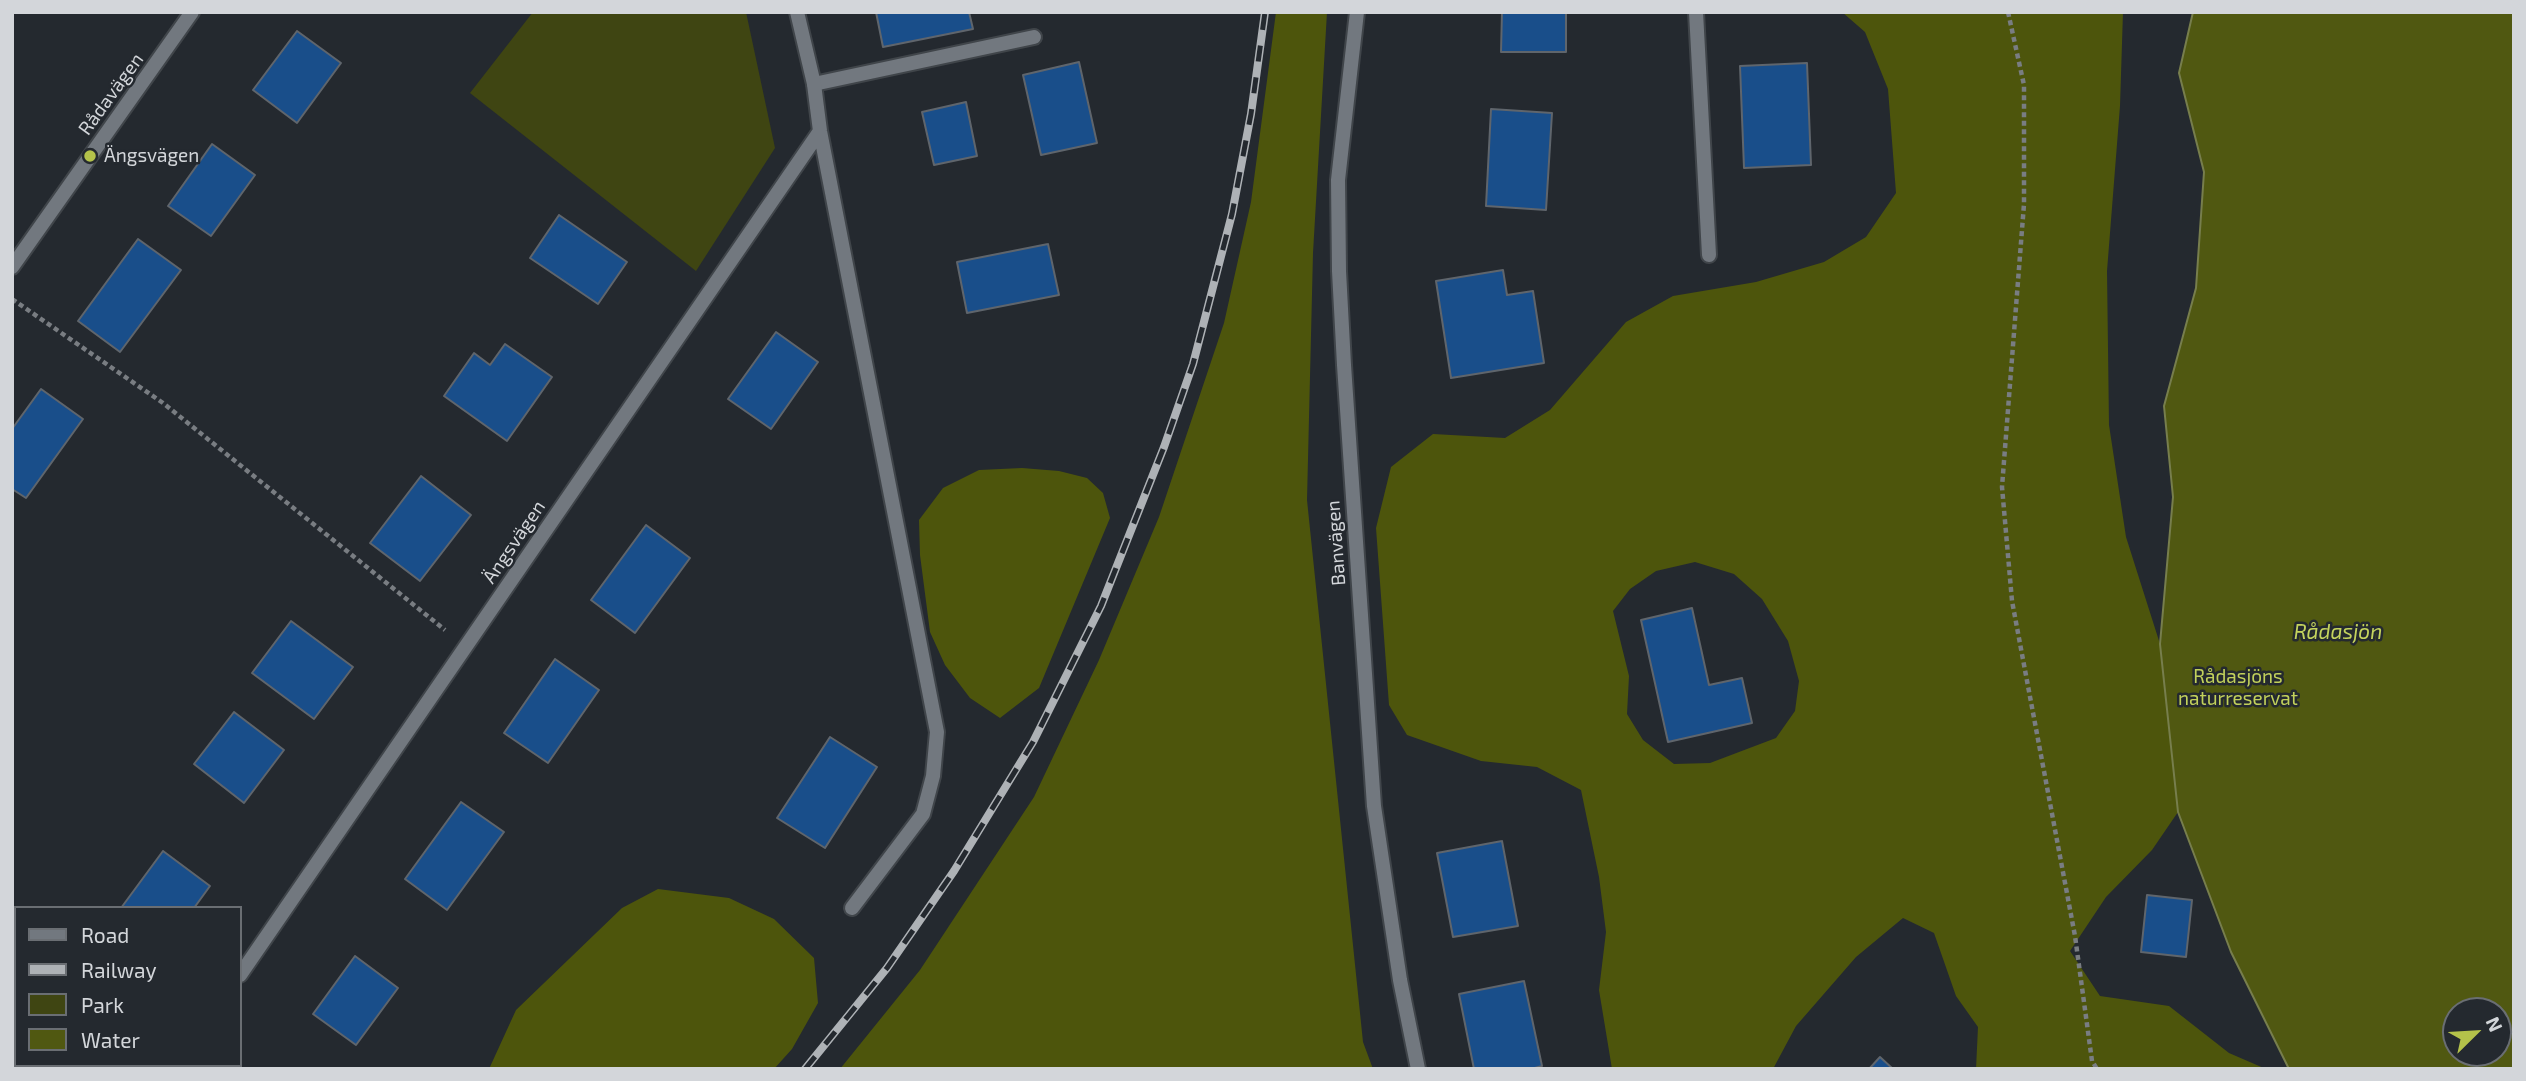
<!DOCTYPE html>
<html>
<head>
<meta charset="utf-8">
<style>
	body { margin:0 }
	#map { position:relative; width:2526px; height:1081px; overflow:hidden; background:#24292f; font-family:"Exo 2",sans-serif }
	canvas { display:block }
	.frame { position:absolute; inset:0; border:14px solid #d3d6da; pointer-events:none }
	.legend { position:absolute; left:14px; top:906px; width:228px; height:161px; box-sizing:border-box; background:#24292f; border:2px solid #6a6e73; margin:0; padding:9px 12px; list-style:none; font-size:21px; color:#d3d6da }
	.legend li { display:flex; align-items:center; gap:14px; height:35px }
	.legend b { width:35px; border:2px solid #6a6e73 }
	.north { position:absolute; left:2442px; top:997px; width:70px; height:70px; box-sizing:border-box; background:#24292f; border:2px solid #6a6e73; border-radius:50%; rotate:66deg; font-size:19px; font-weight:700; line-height:28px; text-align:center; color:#d3d6da }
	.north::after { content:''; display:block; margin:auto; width:24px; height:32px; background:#b4c24a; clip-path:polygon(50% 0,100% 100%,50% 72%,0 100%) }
</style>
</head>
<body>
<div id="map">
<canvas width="2526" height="1081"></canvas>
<div class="frame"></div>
<ul class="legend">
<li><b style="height:9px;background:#72787f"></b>Road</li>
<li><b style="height:9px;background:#aeb2b6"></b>Railway</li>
<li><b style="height:19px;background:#3f4512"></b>Park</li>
<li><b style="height:19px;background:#505811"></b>Water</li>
</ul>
<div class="north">N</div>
</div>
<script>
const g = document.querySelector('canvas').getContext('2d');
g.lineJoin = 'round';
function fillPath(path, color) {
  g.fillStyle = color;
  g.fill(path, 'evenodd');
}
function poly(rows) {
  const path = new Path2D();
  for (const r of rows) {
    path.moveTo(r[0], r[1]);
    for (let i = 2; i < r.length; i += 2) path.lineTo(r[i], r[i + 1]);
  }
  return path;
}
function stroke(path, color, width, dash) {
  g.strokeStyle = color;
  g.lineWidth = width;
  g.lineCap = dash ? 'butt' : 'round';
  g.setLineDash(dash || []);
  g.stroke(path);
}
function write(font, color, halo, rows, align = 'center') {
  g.font = font + ' "Exo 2",sans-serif';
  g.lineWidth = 5;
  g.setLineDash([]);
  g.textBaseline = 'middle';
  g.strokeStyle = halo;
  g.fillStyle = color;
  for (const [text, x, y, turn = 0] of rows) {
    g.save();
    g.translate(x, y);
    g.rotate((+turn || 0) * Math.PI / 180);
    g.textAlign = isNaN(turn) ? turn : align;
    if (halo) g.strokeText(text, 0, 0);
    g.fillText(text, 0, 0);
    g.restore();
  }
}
fillPath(poly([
	[533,12,746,12,775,148,696,271,470,93]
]), '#3f4512');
fillPath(poly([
	[1276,12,1327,12,1313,253,1307,500,1363,1042,1373,1069,840,1069,920,970,1034,797,1099,660,1159,517,1224,323,1251,202],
	[1842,12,2123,12,2120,106,2107,271,2109,425,2126,537,2160,644,2178,812,2152,850,2106,897,2070,951,2100,996,2169,1006,2229,1053,2266,1069,1976,1069,1978,1027,1956,996,1934,933,1903,918,1856,957,1796,1026,1773,1069,1612,1069,1599,990,1606,932,1599,877,1581,790,1537,767,1481,761,1407,735,1389,705,1376,528,1391,467,1433,434,1505,438,1550,410,1626,322,1673,296,1756,282,1824,262,1866,237,1896,193,1888,89,1865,32],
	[1695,562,1734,574,1762,599,1788,641,1799,681,1795,711,1776,738,1710,763,1674,764,1643,740,1627,714,1629,676,1613,611,1630,589,1656,571],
	[1022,468,1059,471,1087,478,1103,493,1110,518,1039,688,1000,718,970,698,945,665,930,632,920,555,919,520,943,488,979,470],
	[658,889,729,898,774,919,814,958,818,1003,792,1049,774,1069,489,1069,516,1010,622,908]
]), '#4d550c');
const water = poly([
	[2193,12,2514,12,2514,1069,2289,1069,2231,952,2178,812,2160,644,2173,497,2164,406,2196,288,2204,172,2179,73,2193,12],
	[2456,1011,2498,1011,2498,1053,2456,1053,2456,1011]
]);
fillPath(water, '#505811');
stroke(water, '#777e4d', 2);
const building = poly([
	[876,12,969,12,973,29,883,47,876,12],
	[1502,12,1566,12,1566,52,1501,52,1502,12],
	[297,31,341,63,297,123,253,90,297,31],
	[1079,62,1097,143,1041,155,1023,75,1079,62],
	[1807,63,1811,165,1744,168,1740,66,1807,63],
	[966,102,977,156,934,165,922,112,966,102],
	[1491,109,1552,113,1546,210,1486,206,1491,109],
	[212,144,255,175,211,236,168,206,212,144],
	[559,215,627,262,598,304,530,258,559,215],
	[138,239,181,270,120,352,78,321,138,239],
	[1048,244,1059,295,967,313,957,262,1048,244],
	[1503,270,1507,295,1533,291,1544,363,1451,378,1436,281,1503,270],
	[776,332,818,362,771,429,728,399,776,332],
	[505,344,552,377,507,441,444,396,474,353,490,365,505,344],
	[41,389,83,419,26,498,12,489,12,429,41,389],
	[421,476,471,515,420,581,370,543,421,476],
	[646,525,690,558,635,633,591,600,646,525],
	[1692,608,1709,685,1742,678,1752,723,1668,742,1641,620,1692,608],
	[291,621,353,667,314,719,252,673,291,621],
	[555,659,599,690,548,763,504,733,555,659],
	[234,712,284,750,244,803,194,764,234,712],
	[830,737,877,767,825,848,777,818,830,737],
	[461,802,504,832,447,910,405,879,461,802],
	[1502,841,1518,926,1453,937,1437,853,1502,841],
	[163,851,210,886,194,908,121,908,163,851],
	[2147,895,2192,900,2186,957,2141,952,2147,895],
	[355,956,398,988,356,1045,313,1014,355,956],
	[1524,981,1542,1066,1531,1069,1474,1069,1459,994,1524,981],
	[1880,1057,1893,1069,1869,1069,1880,1057]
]);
fillPath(building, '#194e8a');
stroke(building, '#5f656c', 2);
const service = poly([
	[1696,12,1709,255],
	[814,84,1034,37]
]);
const minor = poly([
	[797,12,814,84,820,131,937,732,933,776,923,814,852,908],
	[1357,12,1338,180,1339,271,1344,365,1374,806,1400,980,1418,1069],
	[240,975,820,131],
	[175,1069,177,1065]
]);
const tertiary = poly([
	[12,267,192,12]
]);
stroke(service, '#40454a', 18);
stroke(minor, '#40454a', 18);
stroke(tertiary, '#40454a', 18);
stroke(poly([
	[2008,12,2024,85,2024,204,2002,487,2012,601,2075,936,2092,1061,2097,1069],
	[12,299,163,403,445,630]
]), '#797d82', 4.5, [5, 3.5]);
stroke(service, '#72787f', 14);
stroke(minor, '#72787f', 14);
stroke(tertiary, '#72787f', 14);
const rail = poly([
	[805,1069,887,968,954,871,1033,742,1101,606,1164,447,1193,364,1232,214,1251,114,1265,12]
]);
stroke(rail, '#aeb2b6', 8);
stroke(rail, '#24292f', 5, [16]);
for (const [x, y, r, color] of [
	[90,156,7,"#b4c24a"]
]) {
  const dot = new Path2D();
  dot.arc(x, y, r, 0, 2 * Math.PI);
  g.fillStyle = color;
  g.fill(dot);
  stroke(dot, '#24292f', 2.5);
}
write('19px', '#d3d6da', '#24292f', [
	["Rådavägen",111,94,-54],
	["Ängsvägen",514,542,-56],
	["Banvägen",1336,543,-94]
]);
write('19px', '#d3d6da', '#24292f', [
	["Ängsvägen",104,156]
], 'left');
write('19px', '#c2d15b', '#24292f', [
	["Rådasjöns",2238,677],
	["naturreservat",2238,699]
]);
write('italic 21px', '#c4d35d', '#24292f', [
	["Rådasjön",2338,632]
]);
</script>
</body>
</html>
